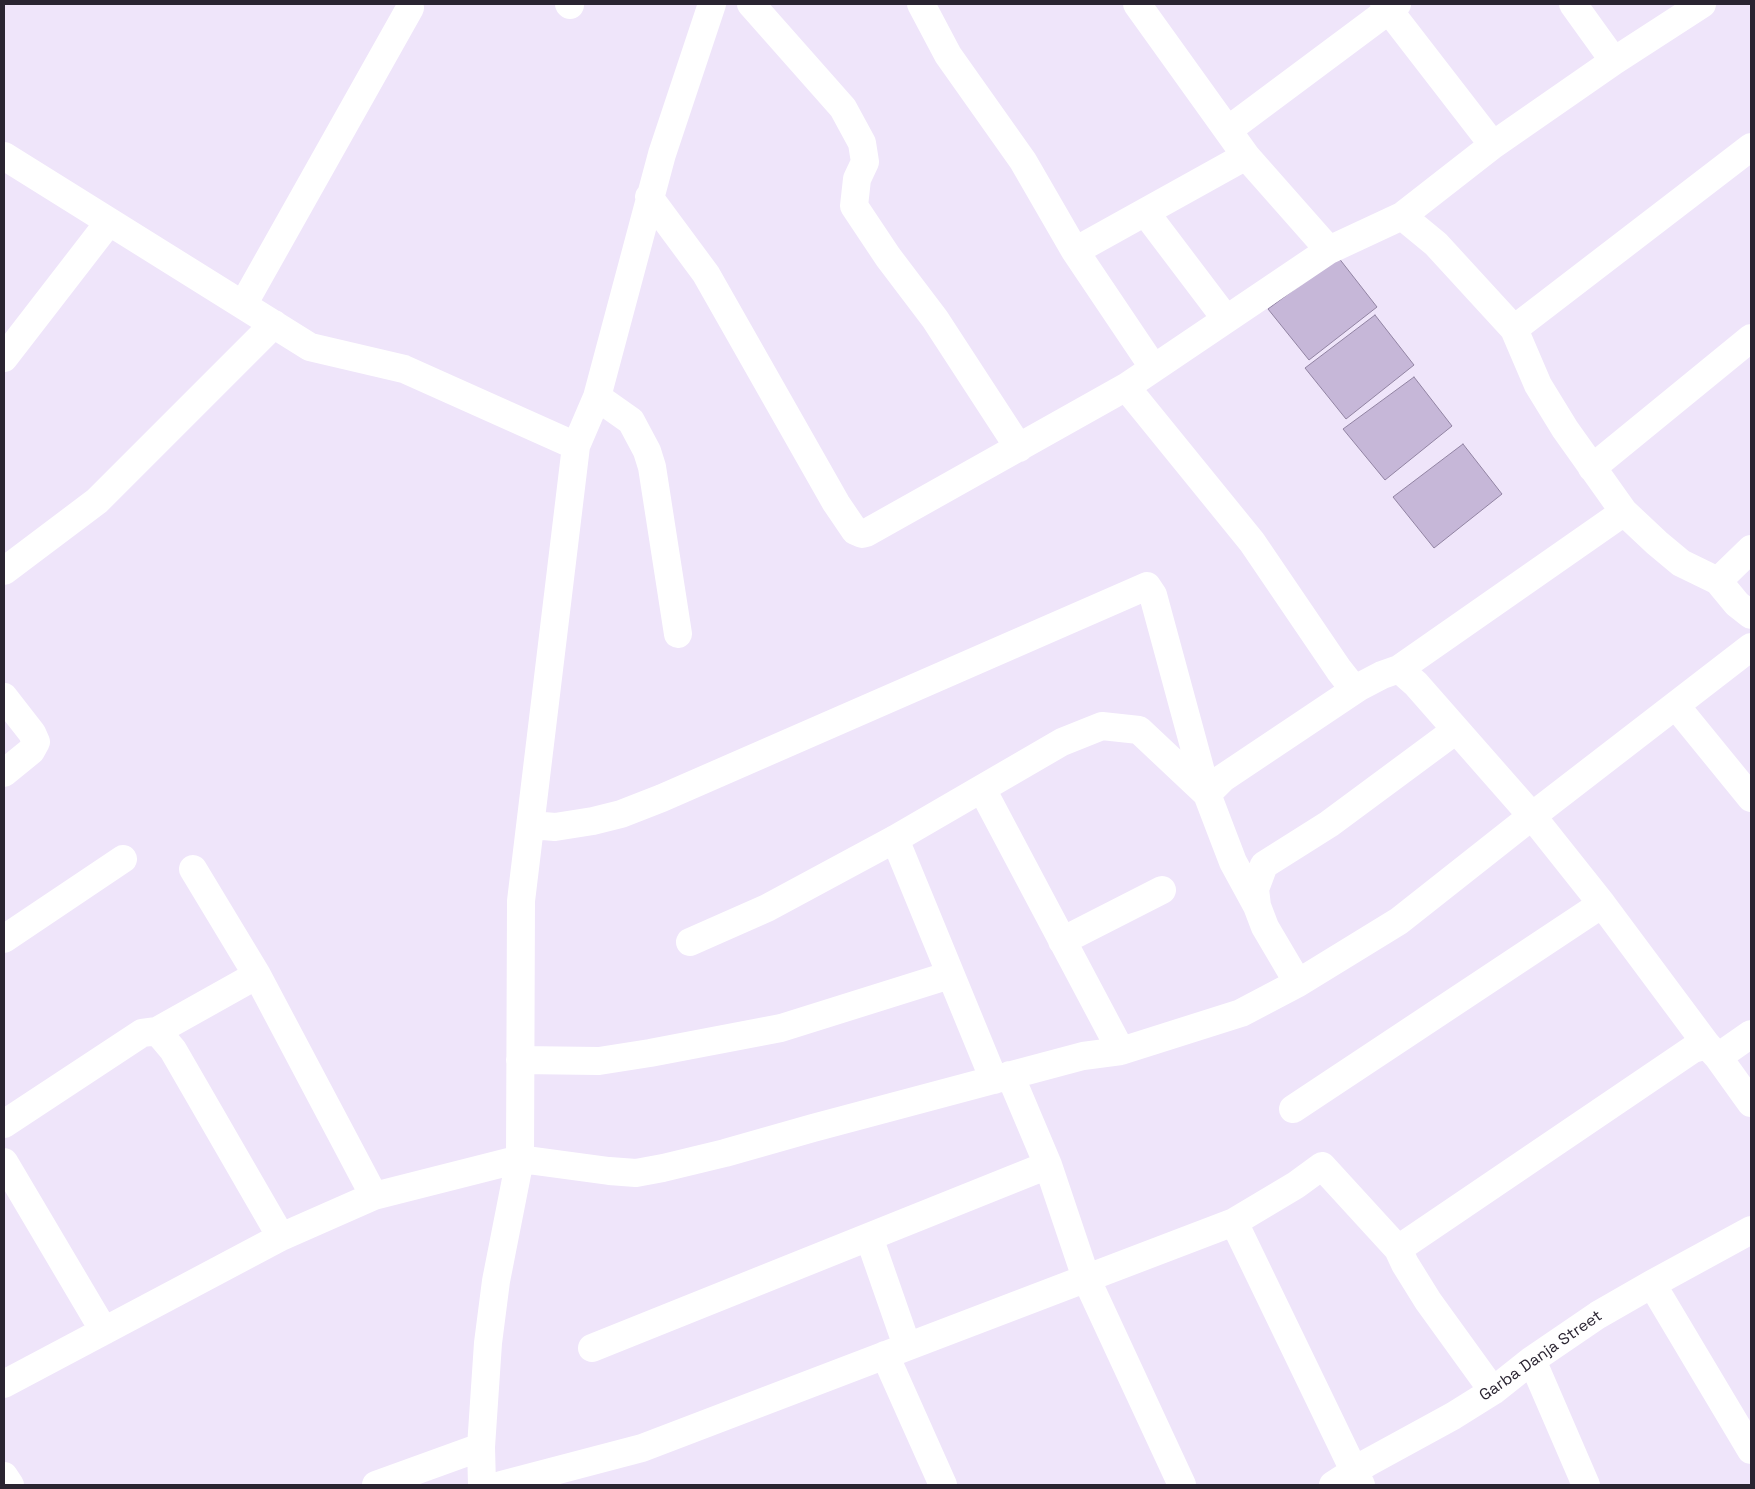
<!DOCTYPE html>
<html>
<head>
<meta charset="utf-8">
<style>
	body { margin:0 }
	#map { position:relative; width:1755px; height:1489px; overflow:hidden; background:#efe5fa; font-family:"Space Grotesk",sans-serif }
	canvas { display:block }
	.frame { position:absolute; inset:0; border:5px solid #2a2431; pointer-events:none }
</style>
</head>
<body>
<div id="map">
<canvas width="1755" height="1489"></canvas>
<div class="frame"></div>
</div>
<script>
const g = document.querySelector('canvas').getContext('2d');
g.lineJoin = 'round';
function fillPath(path, color) {
  g.fillStyle = color;
  g.fill(path, 'evenodd');
}
function poly(rows) {
  const path = new Path2D();
  for (const r of rows) {
    path.moveTo(r[0], r[1]);
    for (let i = 2; i < r.length; i += 2) path.lineTo(r[i], r[i + 1]);
  }
  return path;
}
function stroke(path, color, width, dash) {
  g.strokeStyle = color;
  g.lineWidth = width;
  g.lineCap = dash ? 'butt' : 'round';
  g.setLineDash(dash || []);
  g.stroke(path);
}
function write(font, color, halo, rows, align = 'center') {
  g.font = font + ' "Space Grotesk",sans-serif';
  g.lineWidth = 4;
  g.setLineDash([]);
  g.textBaseline = 'middle';
  g.strokeStyle = halo;
  g.fillStyle = color;
  for (const [text, x, y, turn = 0] of rows) {
    g.save();
    g.translate(x, y);
    g.rotate((+turn || 0) * Math.PI / 180);
    g.textAlign = isNaN(turn) ? turn : align;
    if (halo) g.strokeText(text, 0, 0);
    g.fillText(text, 0, 0);
    g.restore();
  }
}
const building = poly([
	[1338,257,1377,307,1309,360,1268,309,1338,257],
	[1375,315,1414,365,1346,419,1305,368,1375,315],
	[1414,377,1452,426,1385,480,1343,429,1414,377],
	[1463,444,1502,494,1434,548,1393,497,1463,444]
]);
fillPath(building, '#c6b7d8');
stroke(building, '#9183a2', 1);
stroke(poly([
	[569,4,570,5],
	[751,4,843,108,862,143,865,162,857,179,854,206,888,257,935,319,1019,448],
	[921,4,948,55,1023,161,1075,251,1153,367],
	[1137,4,1246,156,1329,250],
	[1384,4,1493,145],
	[1573,4,1614,61],
	[1228,130,1397,4],
	[4,156,310,347,404,369,576,446],
	[649,197,706,274,836,503,855,531,862,534,866,533,1126,387,1329,250,1402,216,1493,145,1614,61,1702,4],
	[1145,212,1226,319],
	[1402,216,1436,244,1514,329,1538,385,1565,429,1624,512,1657,543,1681,563,1718,581,1737,604,1751,615],
	[1075,251,1246,156],
	[243,305,410,8],
	[1514,329,1751,147],
	[4,358,109,222],
	[1126,387,1252,542,1339,670,1350,684,1359,687],
	[597,397,631,421,647,451,652,467,678,634],
	[1592,468,1751,338],
	[4,571,97,501,274,324],
	[1718,581,1751,549],
	[1399,669,1624,512],
	[4,697,32,733,36,742,31,751,4,773],
	[1676,706,1751,798],
	[982,789,1121,1051],
	[531,825,555,827,593,821,621,814,662,798,1147,586,1153,595,1207,794,1233,862,1257,906],
	[895,839,994,1080],
	[193,869,257,975,374,1196],
	[4,939,123,859],
	[1062,941,1162,890],
	[690,942,767,908,895,839,1062,742,1102,726,1139,730,1207,794,1223,778,1359,687,1382,675,1399,669,1416,684,1532,816,1602,904,1707,1045,1718,1057,1751,1103],
	[1298,983,1265,927,1257,906,1255,889,1264,865,1329,824,1456,730],
	[157,1031,257,975],
	[1718,1057,1751,1034],
	[520,1060,599,1061,650,1053,781,1028,950,975],
	[1010,1075,1048,1165,1086,1278,1182,1485],
	[1293,1109,1602,904],
	[4,1124,142,1033,157,1031,173,1050,281,1237],
	[4,1162,104,1331],
	[1234,1222,1361,1485],
	[869,1237,907,1346],
	[1398,1249,1693,1049,1707,1045],
	[1652,1284,1751,1450],
	[592,1348,1048,1165],
	[885,1355,943,1485],
	[1532,1360,1586,1485],
	[4,1384,281,1237,374,1196,520,1159,609,1171,636,1173,663,1168,725,1153,813,1128,1083,1056,1121,1051,1241,1013,1298,983,1399,921,1532,816,1751,647],
	[4,1476,10,1485],
	[376,1485,481,1447],
	[482,1485,481,1447,488,1343,496,1281,520,1159,521,901,576,446,597,397,662,154,712,4],
	[501,1485,642,1448,1234,1222,1296,1185,1322,1166,1398,1249,1405,1264,1428,1301,1493,1391],
	[1333,1485,1367,1463,1453,1416,1493,1391,1532,1360,1598,1315,1652,1284,1751,1230]
]), '#fff', 28);
write('16px', '#2a2431', '#fff', [
	["Garba Danja Street",1541,1356,-35]
]);
</script>
</body>
</html>
